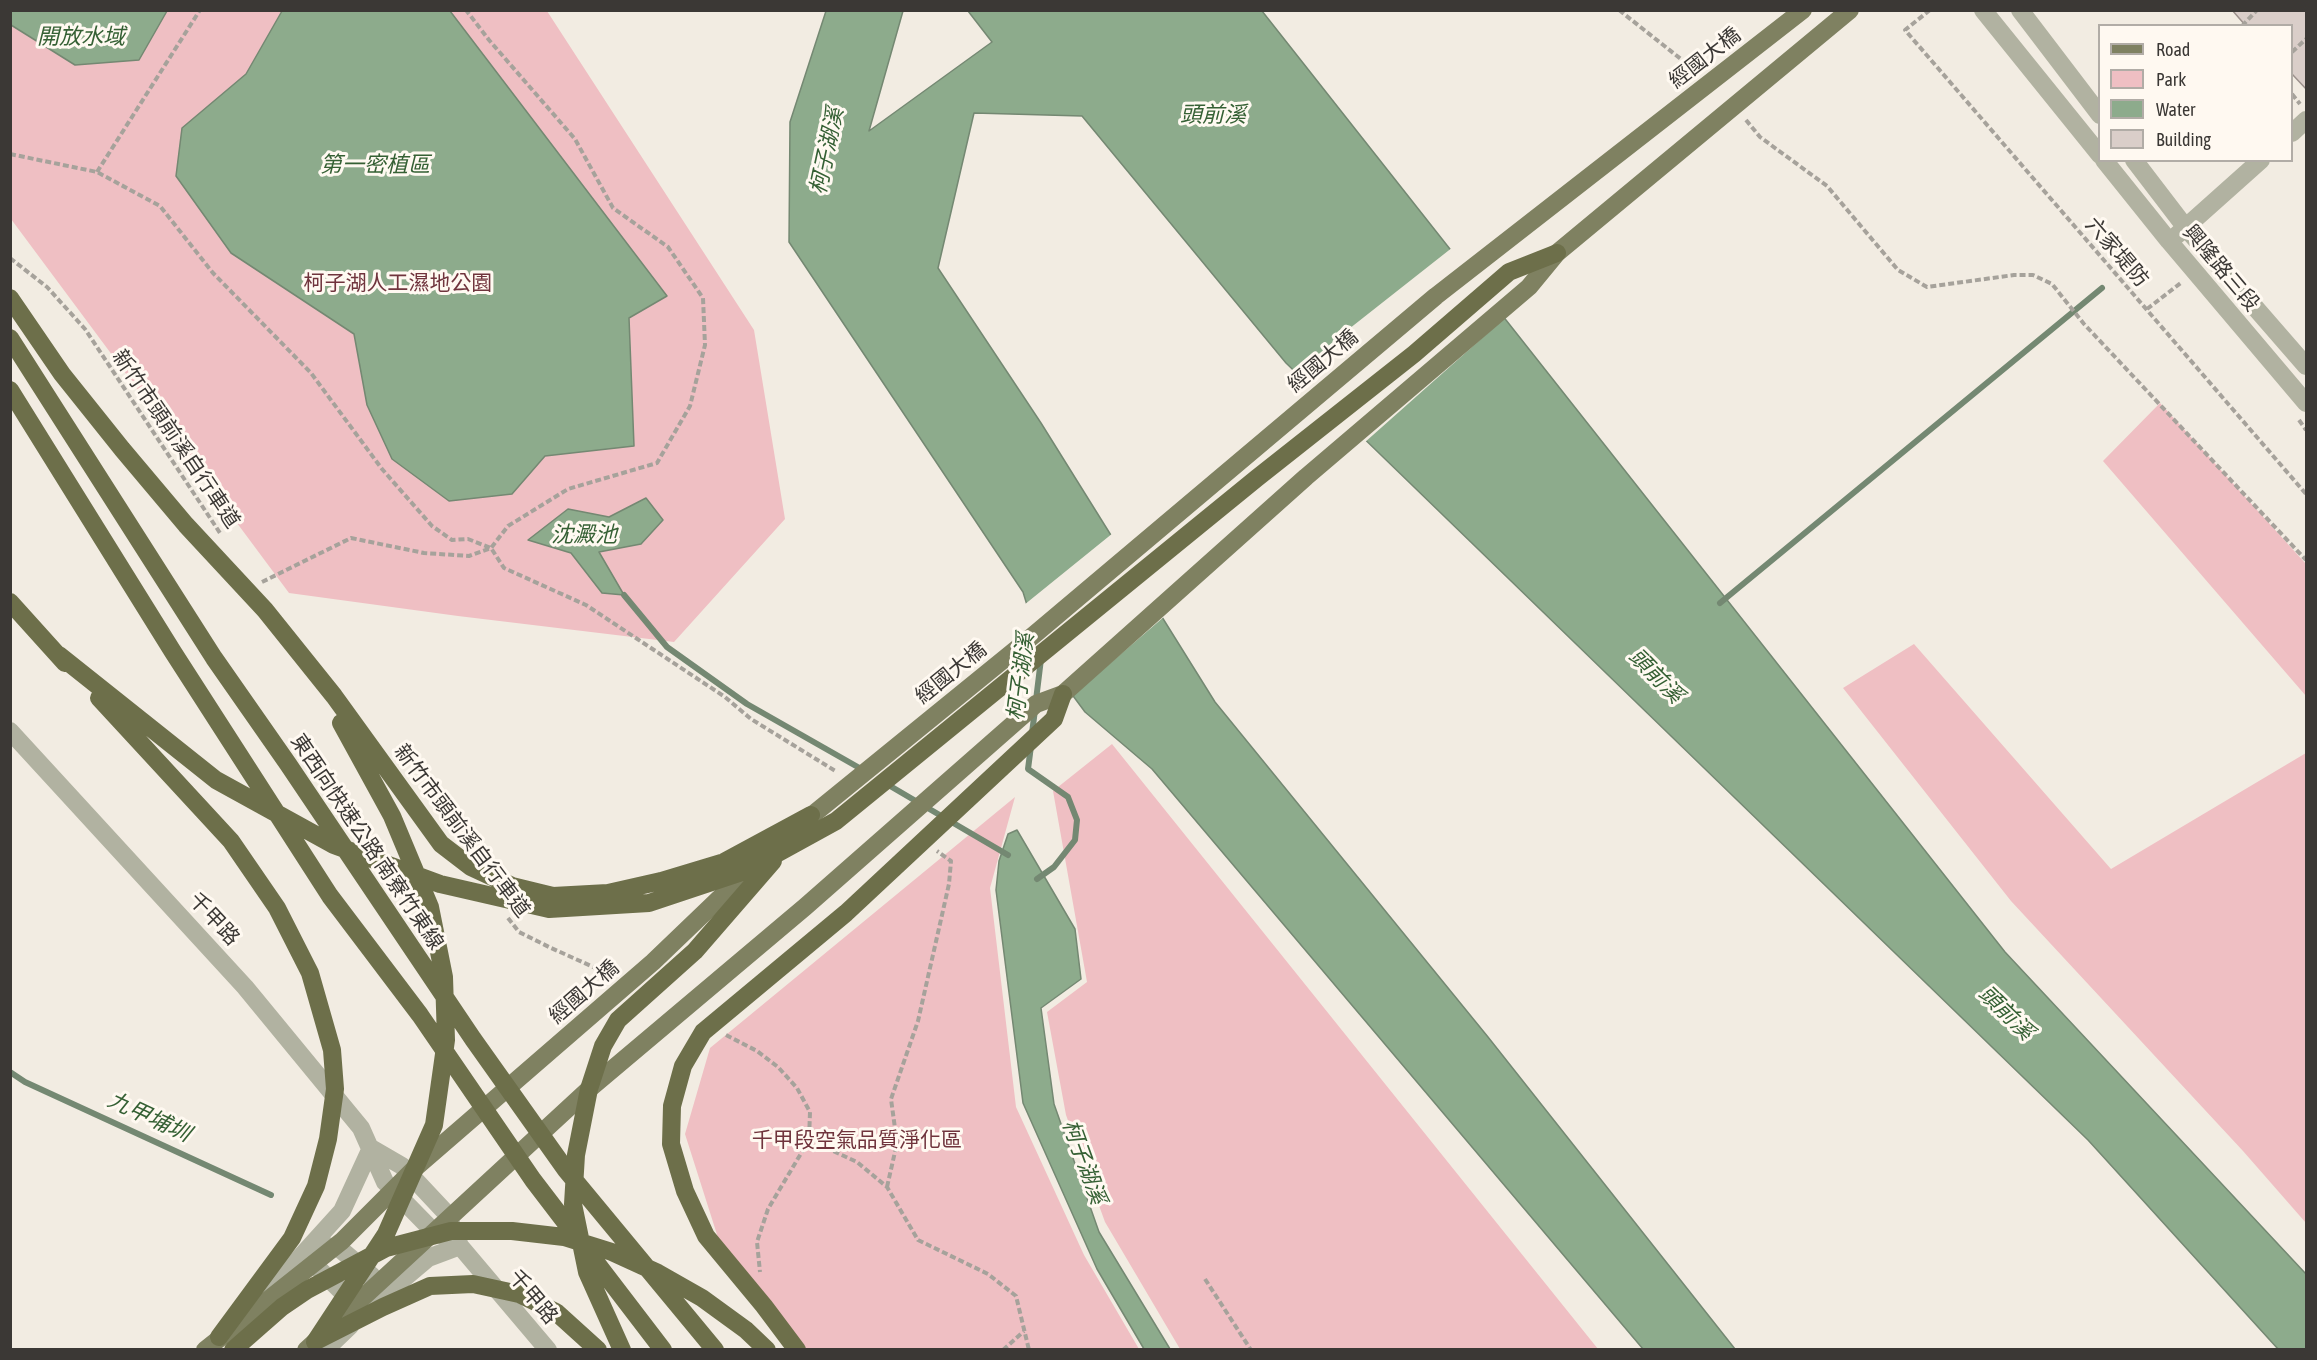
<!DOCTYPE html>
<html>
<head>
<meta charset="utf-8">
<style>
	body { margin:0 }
	#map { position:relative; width:2317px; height:1360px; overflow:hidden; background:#f2ece2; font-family:"Asap Condensed",sans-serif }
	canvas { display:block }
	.frame { position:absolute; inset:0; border:12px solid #3b3835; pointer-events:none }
	.legend { position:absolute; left:2098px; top:24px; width:195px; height:138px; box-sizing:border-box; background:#fff9f1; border:2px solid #b1aca6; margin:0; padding:8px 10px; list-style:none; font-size:18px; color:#3b3835 }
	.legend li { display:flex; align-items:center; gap:12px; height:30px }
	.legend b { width:30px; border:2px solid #b1aca6 }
</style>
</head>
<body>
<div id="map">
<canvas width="2317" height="1360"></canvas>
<div class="frame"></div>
<ul class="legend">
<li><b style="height:8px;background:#7f8161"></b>Road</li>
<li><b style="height:16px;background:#efbfc3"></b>Park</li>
<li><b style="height:16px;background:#8dab8c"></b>Water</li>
<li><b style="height:16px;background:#dacec9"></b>Building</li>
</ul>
</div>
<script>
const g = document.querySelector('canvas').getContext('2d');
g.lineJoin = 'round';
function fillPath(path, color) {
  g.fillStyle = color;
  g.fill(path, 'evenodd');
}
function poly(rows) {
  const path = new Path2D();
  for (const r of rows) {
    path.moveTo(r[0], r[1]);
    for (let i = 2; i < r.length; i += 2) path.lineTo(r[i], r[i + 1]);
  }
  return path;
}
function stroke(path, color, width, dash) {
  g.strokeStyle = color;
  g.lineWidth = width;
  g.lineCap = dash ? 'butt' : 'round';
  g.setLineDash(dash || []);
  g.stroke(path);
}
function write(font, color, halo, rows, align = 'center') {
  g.font = font + ' "Asap Condensed","Noto Sans TC",sans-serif';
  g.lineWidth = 6;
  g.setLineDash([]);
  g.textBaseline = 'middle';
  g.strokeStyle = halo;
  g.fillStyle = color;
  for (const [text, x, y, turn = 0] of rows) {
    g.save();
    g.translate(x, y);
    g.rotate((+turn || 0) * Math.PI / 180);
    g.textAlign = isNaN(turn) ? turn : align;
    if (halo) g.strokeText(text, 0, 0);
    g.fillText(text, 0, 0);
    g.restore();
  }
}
fillPath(poly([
	[11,11,547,11,754,330,785,519,674,642,458,616,289,593,11,219],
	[2160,403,2306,564,2306,696,2103,461],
	[1914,644,2111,869,2306,753,2306,1223,2243,1151,2011,901,1843,688],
	[1112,744,1598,1349,1180,1349,1105,1222,1066,1115,1047,1012,1087,982,1053,791],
	[1015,797,990,888,1016,1107,1084,1255,1139,1349,800,1349,720,1244,685,1134,710,1048]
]), '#efbfc3');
const water = poly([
	[10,11,11,10,167,11,139,60,75,65,11,25,10,11],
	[282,11,450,11,667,296,629,318,634,446,545,456,512,494,449,501,392,459,367,405,354,334,231,253,176,176,182,128,246,74,282,11],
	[826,11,903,11,869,131,992,42,968,11,1262,11,2005,952,2306,1274,2306,1349,2278,1349,2088,1140,1286,363,1082,116,974,113,938,268,1041,423,1215,702,1488,1037,1735,1349,1643,1349,1152,769,1085,712,1042,654,1023,592,789,242,790,122,826,11],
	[646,498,663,520,641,544,599,552,624,595,602,593,571,553,528,540,568,509,609,517,646,498],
	[1017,830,1075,929,1081,979,1041,1008,1054,1104,1099,1232,1170,1349,1144,1349,1097,1269,1023,1103,996,890,999,861,1008,834,1017,830]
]);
fillPath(water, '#8dab8c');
stroke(water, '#748872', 1.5);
fillPath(poly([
	[1453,247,1507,316,1364,443,1295,376,1340,336],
	[1113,533,1165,616,1071,697,1039,655,1024,605]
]), '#f2ece2');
stroke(poly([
	[624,595,667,647,747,704,863,770],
	[1720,603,2102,288],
	[1036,700,1041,659],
	[1032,733,1035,710],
	[1031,746,1028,769,1068,797,1077,820,1075,840,1054,867,1037,879],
	[885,783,1008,855],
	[10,1072,25,1082,271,1195]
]), '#748872', 6);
const building = poly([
	[2232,10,2307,10,2307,90,2292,74,2292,26,2246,26,2232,10]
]);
fillPath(building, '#dacec9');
stroke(building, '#9c918c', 1.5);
stroke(poly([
	[1619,10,1696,71],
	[1930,10,1905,30,2306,494],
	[2242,26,2257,10],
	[2292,52,2306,39],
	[2292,94,2300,104],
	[1746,120,1760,137,1827,186,1898,270,1927,287,2014,275,2033,275,2052,284,2084,324,2306,560],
	[10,154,97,172,160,206,213,273,311,373,382,469,432,526,452,540,468,539,491,548,504,568,586,605,725,697,751,719,837,772],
	[97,172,200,10],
	[10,258,47,287,85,329,220,533],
	[2147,309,2182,282],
	[2299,420,2306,430],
	[262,582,351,538,424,553,469,556,491,548,508,526,568,489,657,463,690,406,705,345,703,298,668,247,613,208,575,139,489,40,466,10],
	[508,918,519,932,549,947,611,975],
	[726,1035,757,1051,778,1067,797,1088,810,1112,809,1140,768,1209,757,1242,760,1272],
	[809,1140,857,1162,887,1187,918,1240,988,1274,1016,1296,1029,1350],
	[887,1187,897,1143,891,1099,918,1021,949,884,951,861,937,851],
	[1205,1279,1251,1350],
	[1003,1350,1024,1331]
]), '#a6a29b', 4, [6, 3]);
stroke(poly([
	[1983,10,2100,155],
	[2020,10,2100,115],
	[2292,133,2306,120],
	[2104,160,2169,241,2306,403],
	[2134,160,2186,228,2306,366],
	[2177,235,2261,160],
	[10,731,245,987,361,1128,385,1182,430,1228,460,1246],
	[371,1148,402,1166,447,1214,460,1246,548,1350],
	[314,1243,340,1249,372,1276,375,1302,349,1299,318,1268,314,1243],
	[265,1296,342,1211,371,1148],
	[370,1307,428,1258,460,1246],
	[325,1350,350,1326]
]), '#b1b2a1', 18);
stroke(poly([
	[800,825,1035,634,1436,296,1803,10],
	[205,1350,342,1241,414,1169,653,962,750,869],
	[306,1350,589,1089,805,907,1036,704,1063,694,1306,477,1529,287,1557,253,1850,10]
]), '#7f8161', 18);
stroke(poly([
	[10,298,62,374,122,449,186,525,265,610,334,696,441,844,471,867,512,886,553,896,608,893,661,881,724,862,811,815],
	[10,338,214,658,288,764,473,1039,566,1170,715,1350],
	[10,390,173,652,330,896,420,1015,533,1180,663,1350],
	[10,602,65,663],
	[59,655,216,780,334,845,440,884,549,909,649,903,745,871,836,821,1257,478,1414,354,1509,272,1557,253],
	[99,698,231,841,277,908,310,973,332,1050,335,1089,328,1139,316,1186,292,1238,219,1337],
	[316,1341,383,1307,430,1286,473,1284,519,1294,556,1312,598,1350],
	[315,1342,386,1234,434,1125,446,1040,444,977,430,907,392,816,341,723],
	[233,1350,282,1307,307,1290,386,1248,451,1231,512,1231,564,1237,612,1252,658,1273,702,1298,746,1330,767,1350],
	[622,1350,587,1272,573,1204,576,1155,589,1089,603,1046,618,1020,695,951,773,861],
	[797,1350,764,1306,706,1236,685,1191,671,1144,672,1106,683,1066,703,1032,846,913,1054,719,1063,694]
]), '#6d6f4a', 18);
write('21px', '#3b3835', '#fff9f1', [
	["經國大橋",1705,58,-38],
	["六家堤防",2117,252,49],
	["興隆路三段",2221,268,50],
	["經國大橋",1323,361,-40],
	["新竹市頭前溪自行車道",176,439,56],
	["經國大橋",951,673,-39],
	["新竹市頭前溪自行車道",462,831,53],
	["東西向快速公路 南寮竹東線",367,842,56],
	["千甲路",214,919,47],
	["經國大橋",584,992,-41],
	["千甲路",533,1297,50]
]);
write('21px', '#70343d', '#fff9f1', [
	["柯子湖人工濕地公園",398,283],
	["千甲段空氣品質淨化區",857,1140]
]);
write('italic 22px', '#356034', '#fff9f1', [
	["開放水域",81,37],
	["頭前溪",1213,115],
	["柯子湖溪",827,151,-78],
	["第一密植區",375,165],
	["沈澱池",584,535],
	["頭前溪",1656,676,45],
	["柯子湖溪",1021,677,-83],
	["頭前溪",2006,1013,44],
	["九甲埔圳",149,1117,25],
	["柯子湖溪",1084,1162,70]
]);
</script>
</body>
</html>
